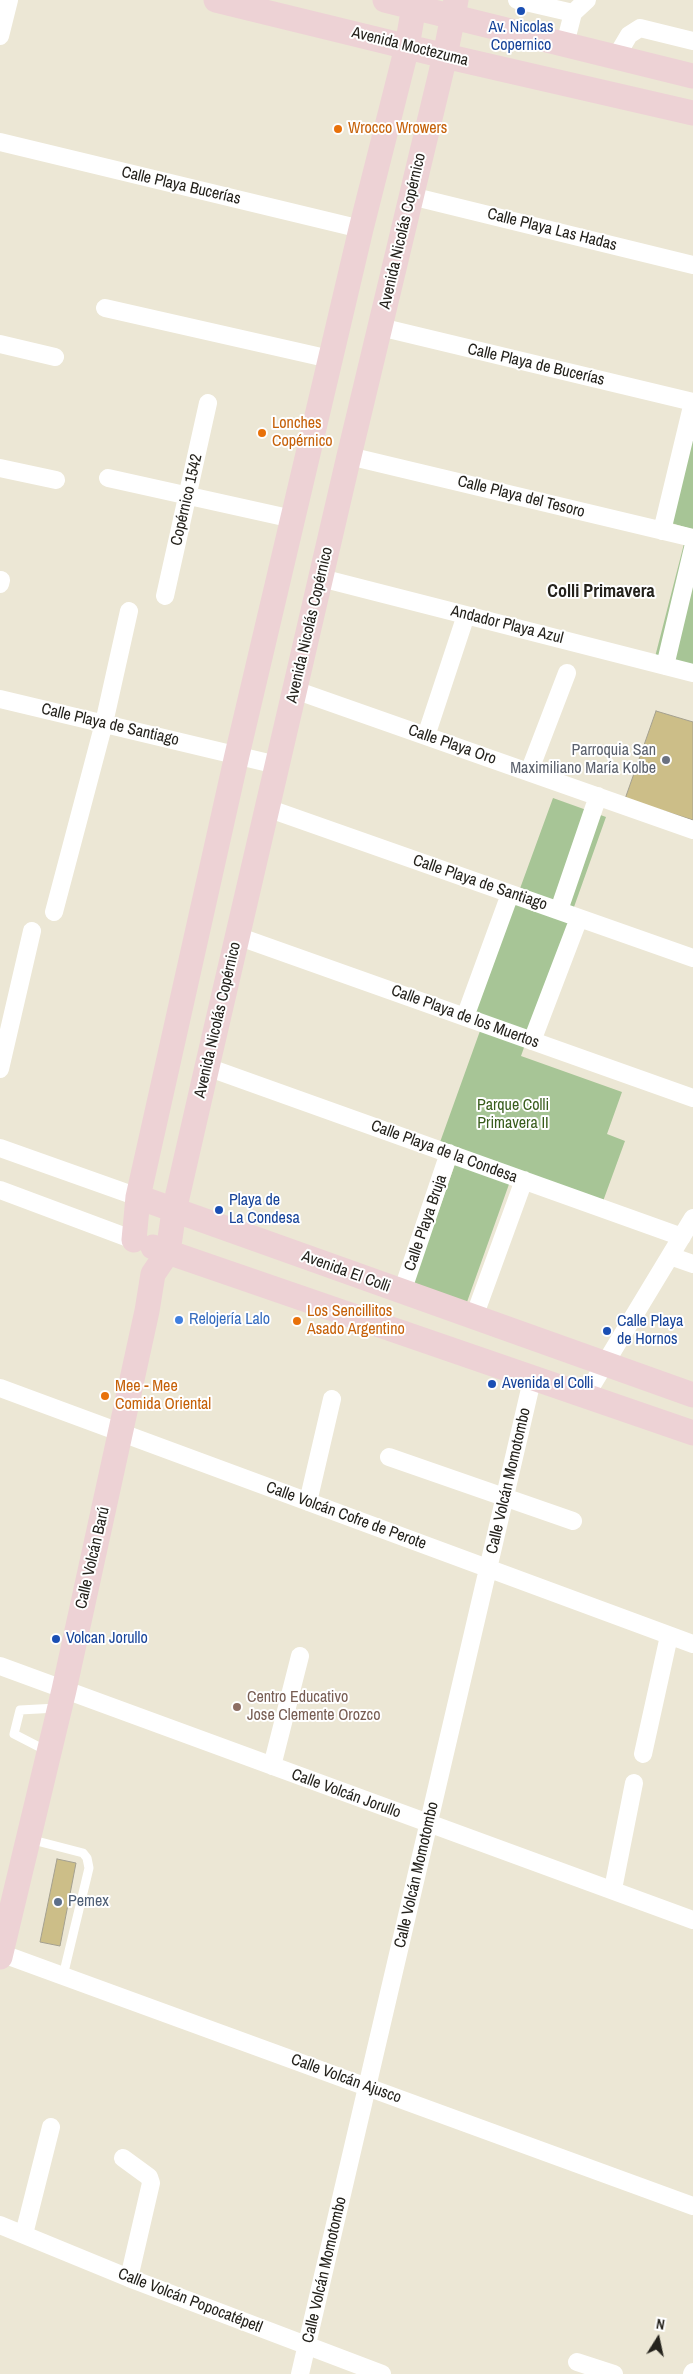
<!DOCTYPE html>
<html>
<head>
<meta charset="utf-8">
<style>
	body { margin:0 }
	#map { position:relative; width:693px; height:2374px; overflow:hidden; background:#ece7d5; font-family:"Archivo Narrow",sans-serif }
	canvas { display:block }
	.north { position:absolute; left:633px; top:2314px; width:50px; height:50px; -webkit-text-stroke:4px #fff; paint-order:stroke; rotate:10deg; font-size:14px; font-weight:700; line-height:20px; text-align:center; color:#24221c }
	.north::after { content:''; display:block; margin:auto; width:18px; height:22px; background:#24221c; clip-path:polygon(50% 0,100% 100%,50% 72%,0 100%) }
</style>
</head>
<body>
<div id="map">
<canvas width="693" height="2374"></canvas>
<div class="north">N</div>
</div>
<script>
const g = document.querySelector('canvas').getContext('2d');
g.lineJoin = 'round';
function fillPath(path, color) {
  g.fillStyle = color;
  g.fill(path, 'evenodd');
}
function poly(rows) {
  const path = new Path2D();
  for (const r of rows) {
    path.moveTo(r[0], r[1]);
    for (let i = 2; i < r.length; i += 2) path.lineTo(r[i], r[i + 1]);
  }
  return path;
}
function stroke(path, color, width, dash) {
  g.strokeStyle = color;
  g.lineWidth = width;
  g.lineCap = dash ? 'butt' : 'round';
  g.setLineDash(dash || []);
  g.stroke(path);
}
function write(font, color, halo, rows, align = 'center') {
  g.font = font + ' "Archivo Narrow",sans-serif';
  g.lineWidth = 4;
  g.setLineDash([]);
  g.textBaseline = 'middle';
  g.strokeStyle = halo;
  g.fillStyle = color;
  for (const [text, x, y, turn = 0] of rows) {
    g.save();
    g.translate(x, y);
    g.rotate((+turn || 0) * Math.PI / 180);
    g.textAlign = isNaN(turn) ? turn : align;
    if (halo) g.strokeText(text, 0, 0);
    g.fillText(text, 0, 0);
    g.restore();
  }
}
fillPath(poly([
	[693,418,693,666,655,657,688,528,668,522],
	[553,798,606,817,521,1056,622,1092,607,1134,625,1141,602,1204,513,1173,467,1302,413,1283,459,1153,439,1145,485,1017,475,1012]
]), '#a7c596');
const building = poly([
	[656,711,693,722,693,820,625,799,656,711],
	[57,1859,76,1863,60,1946,40,1942,57,1859]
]);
fillPath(building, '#ccbe88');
stroke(building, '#a4a08f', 1);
stroke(poly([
	[47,1751,14,1734,20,1710,57,1708],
	[29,1839,83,1853,87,1858,89,1868,63,1976]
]), '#fff', 9);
stroke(poly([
	[517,0,573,13,565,44],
	[573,13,587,0],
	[0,36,9,0],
	[616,57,629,35,640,28,693,41],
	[0,142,361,229],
	[411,196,693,265],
	[105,308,330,359],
	[380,327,693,402],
	[0,344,55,357],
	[349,456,693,538],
	[0,468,56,480],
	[108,478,293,519],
	[662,531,693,402],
	[321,578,693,673],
	[0,584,1,580],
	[165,596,208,403],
	[665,666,693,548],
	[295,690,693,830],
	[0,699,277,765],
	[426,736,466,615],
	[529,772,567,673],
	[267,808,693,958],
	[559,910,598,796],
	[54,912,104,723,129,611],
	[237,936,693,1098],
	[465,1017,510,894],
	[532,1041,579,918],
	[207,1067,682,1237],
	[0,1069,32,931],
	[0,1148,138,1197],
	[0,1190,134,1240],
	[670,1256,693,1264],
	[402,1292,449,1153],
	[474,1317,524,1180],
	[0,1388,693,1644],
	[586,1395,693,1218],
	[389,1457,573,1521],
	[308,1502,332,1399],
	[0,1666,693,1920],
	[643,1754,669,1636],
	[272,1766,300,1656],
	[613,1889,634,1783],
	[0,1953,693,2206],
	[123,2158,149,2177,151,2183,129,2278],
	[0,2225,129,2278,382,2374],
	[24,2234,51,2127],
	[577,2362,614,2374],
	[300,2374,533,1376],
	[692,2374,693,2372]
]), '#fff', 18);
stroke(poly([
	[216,0,445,56,693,113],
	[385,0,693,76],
	[138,1197,693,1395],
	[134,1240,138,1197,237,755,361,229,407,47,415,0],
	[153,1247,693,1433],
	[0,1957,64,1690,147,1311,153,1274,168,1252,174,1211,207,1067,349,456,445,56,456,0]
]), '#edd2d5', 25);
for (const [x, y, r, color] of [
	[521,11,5,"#1a4fb4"],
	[338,129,5,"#e8710a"],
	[262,433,5,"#e8710a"],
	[666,760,5,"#6b7280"],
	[219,1210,5,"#1a4fb4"],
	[179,1320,5,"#3f7fe0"],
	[297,1321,5,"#e8710a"],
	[607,1331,5,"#1a4fb4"],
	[492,1384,5,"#1a4fb4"],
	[105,1396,5,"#e8710a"],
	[56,1639,5,"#1a4fb4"],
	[237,1707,5,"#8d6e63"],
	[58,1902,5,"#5c6f8a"]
]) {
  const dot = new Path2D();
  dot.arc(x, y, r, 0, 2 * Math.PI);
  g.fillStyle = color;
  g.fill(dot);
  stroke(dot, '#fff', 2);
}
write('16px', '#164399', '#fff', [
	["Av. Nicolas",521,28,"center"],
	["Copernico",521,46,"center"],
	["Playa de",229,1201],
	["La Condesa",229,1219],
	["Calle Playa",617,1322],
	["de Hornos",617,1340],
	["Avenida el Colli",502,1384],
	["Volcan Jorullo",66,1639]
], 'left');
write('16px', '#24221c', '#fff', [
	["Avenida Moctezuma",410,47,14],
	["Calle Playa Bucerías",181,186,13],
	["Calle Playa Las Hadas",552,230,14],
	["Avenida Nicolás Copérnico",403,231,-77],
	["Calle Playa de Bucerías",536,365,13],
	["Calle Playa del Tesoro",521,497,14],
	["Copérnico 1542",187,500,-77],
	["Avenida Nicolás Copérnico",310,625,-77],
	["Andador Playa Azul",507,625,14],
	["Calle Playa de Santiago",110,725,13],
	["Calle Playa Oro",452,745,19],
	["Calle Playa de Santiago",480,883,19],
	["Calle Playa de los Muertos",465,1017,20],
	["Avenida Nicolás Copérnico",218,1020,-77],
	["Calle Playa de la Condesa",444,1152,20],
	["Calle Playa Bruja",426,1223,-71],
	["Avenida El Colli",346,1272,20],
	["Calle Volcán Momotombo",509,1481,-77],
	["Calle Volcán Cofre de Perote",346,1516,20],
	["Calle Volcán Barú",93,1558,-77],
	["Calle Volcán Jorullo",346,1794,20],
	["Calle Volcán Momotombo",417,1875,-77],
	["Calle Volcán Ajusco",346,2079,20],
	["Calle Volcán Momotombo",325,2270,-77],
	["Calle Volcán Popocatépetl",190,2301,21]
]);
write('16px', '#c56008', '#fff', [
	["Wrocco Wrowers",348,129],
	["Lonches",272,424],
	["Copérnico",272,442],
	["Los Sencillitos",307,1312],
	["Asado Argentino",307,1330],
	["Mee - Mee",115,1387],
	["Comida Oriental",115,1405]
], 'left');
write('16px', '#5b616d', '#fff', [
	["Parroquia San",656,751],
	["Maximiliano María Kolbe",656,769]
], 'right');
write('16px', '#385d1c', '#fff', [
	["Parque Colli",513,1106],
	["Primavera II",513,1124]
]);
write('16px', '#366cbe', '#fff', [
	["Relojería Lalo",189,1320]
], 'left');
write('16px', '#785e54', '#fff', [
	["Centro Educativo",247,1698],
	["Jose Clemente Orozco",247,1716]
], 'left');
write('16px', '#4e5e75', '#fff', [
	["Pemex",68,1902]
], 'left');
write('bold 18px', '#24221c', '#fff', [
	["Colli Primavera",601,592]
]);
</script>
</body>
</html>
